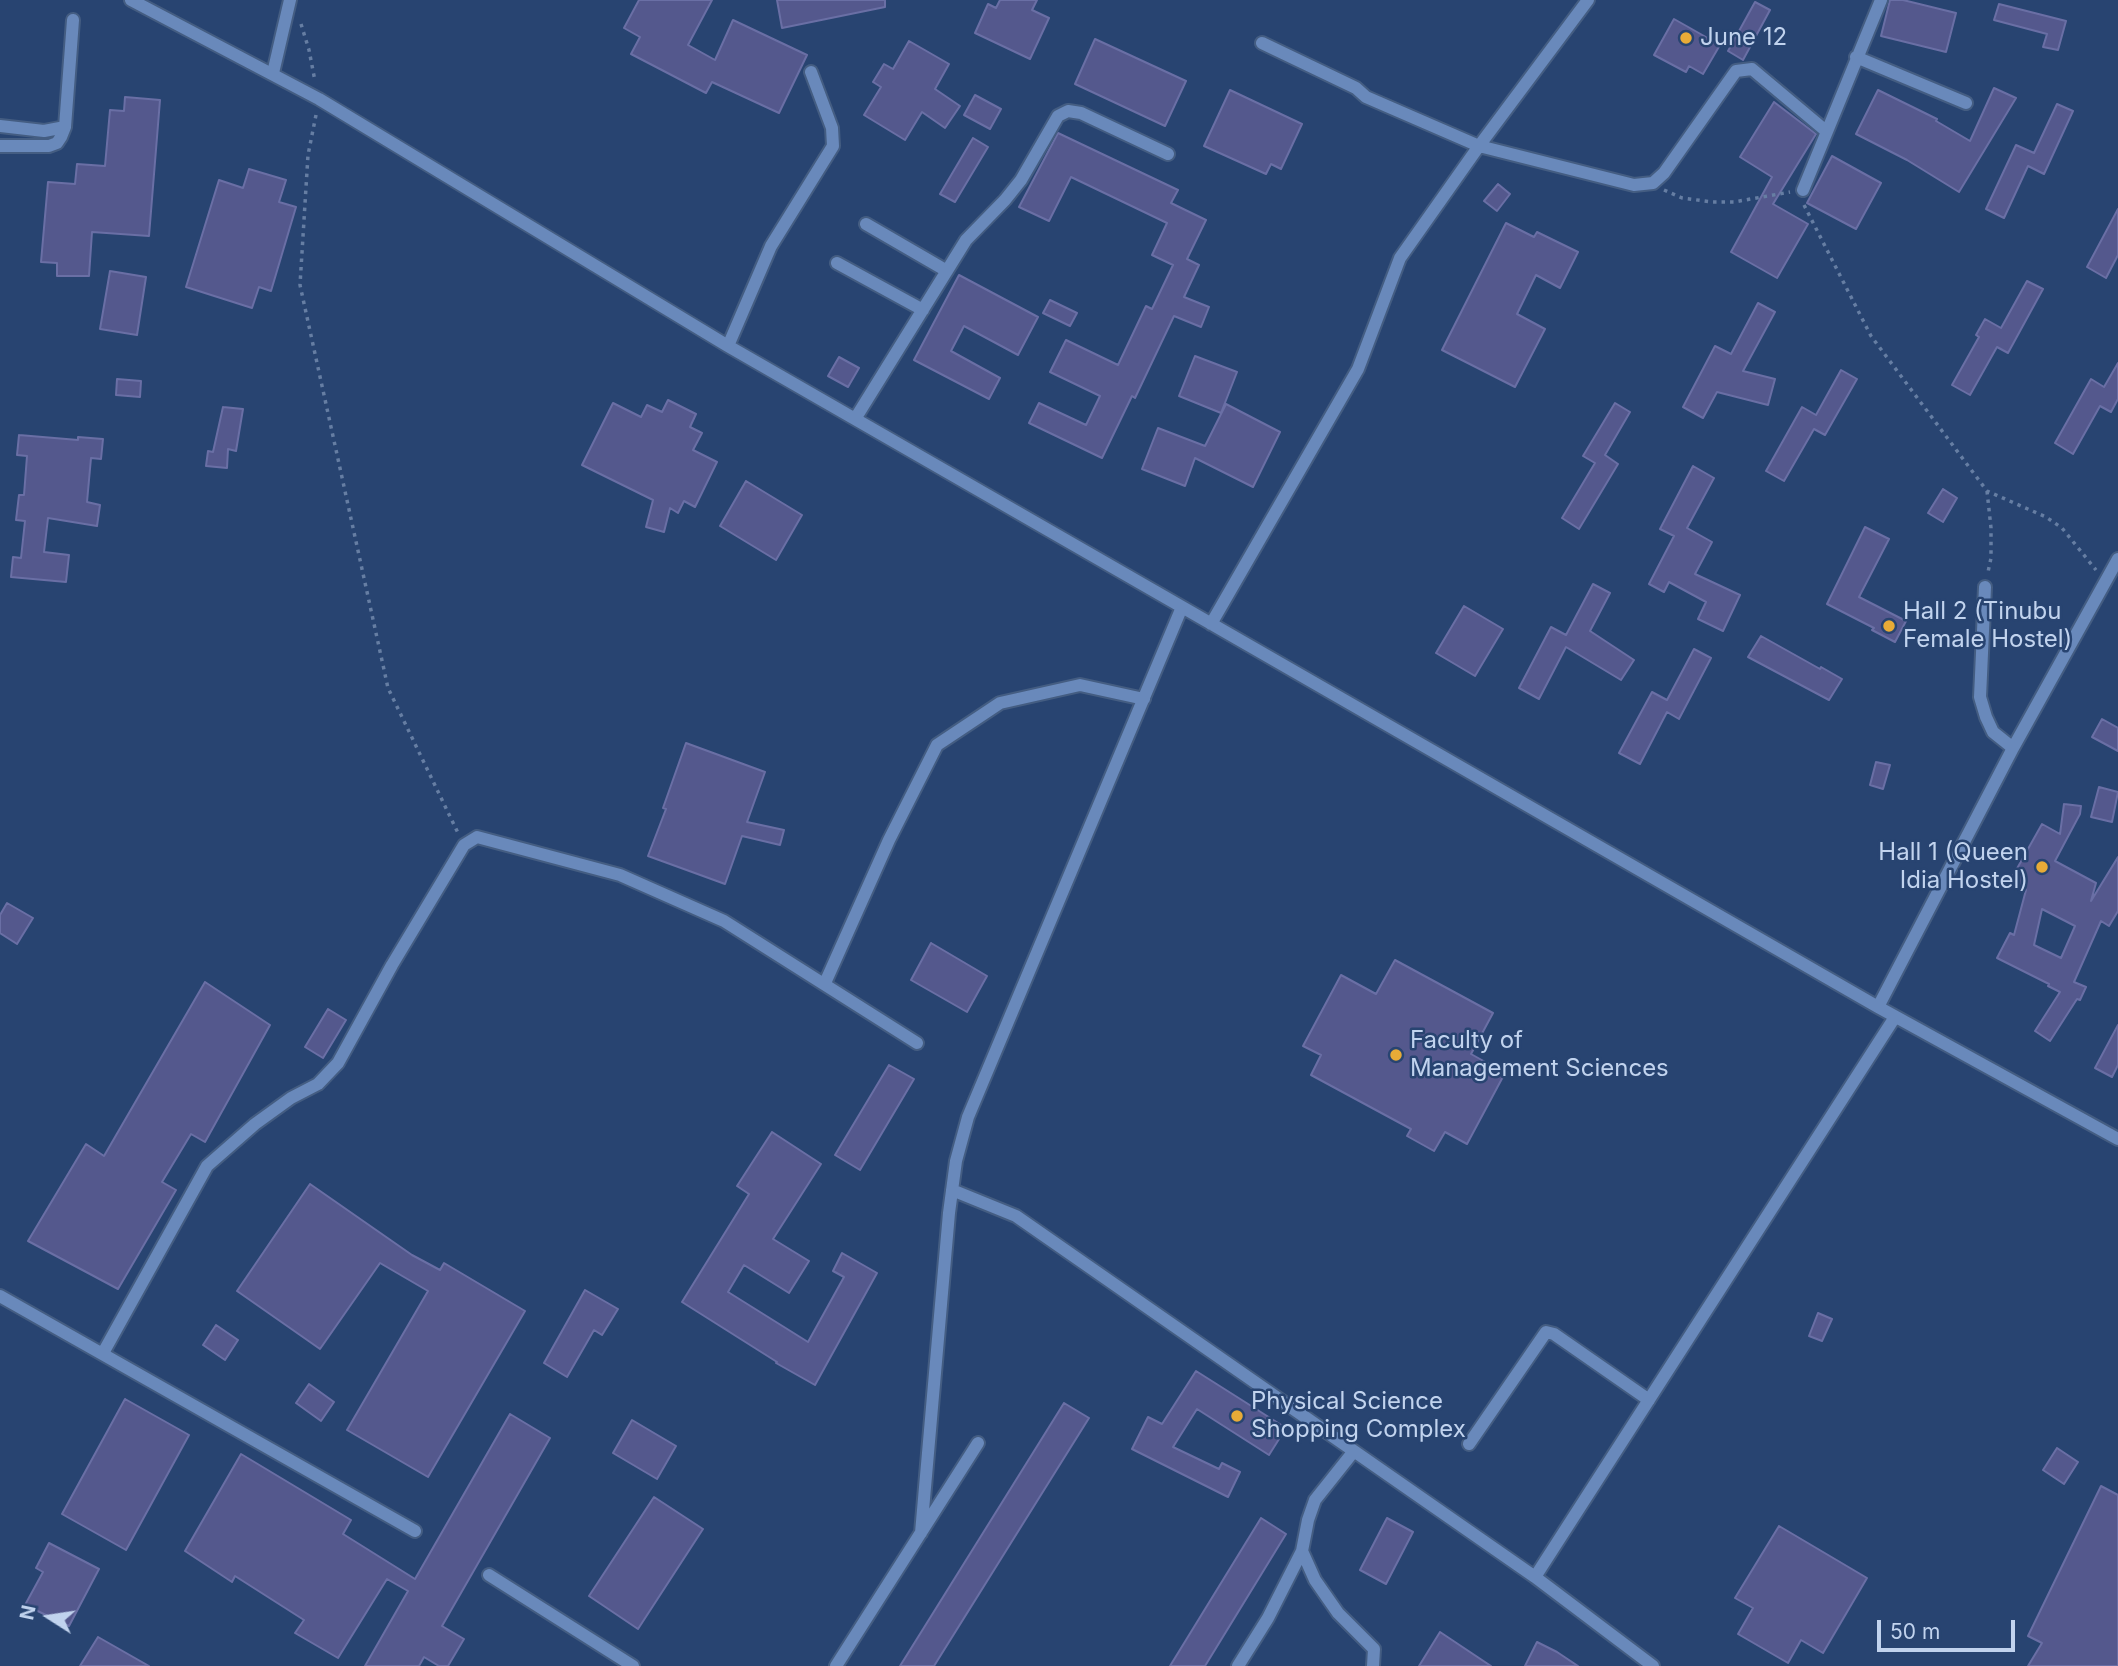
<!DOCTYPE html>
<html>
<head>
<meta charset="utf-8">
<style>
	body { margin:0 }
	#map { position:relative; width:2118px; height:1666px; overflow:hidden; background:#284471; font-family:Inter,sans-serif }
	canvas { display:block }
	.north { position:absolute; left:14px; top:1582px; width:70px; height:70px; -webkit-text-stroke:5px #284471; paint-order:stroke; rotate:282deg; font-size:19px; font-weight:700; line-height:28px; text-align:center; color:#c1d3ee }
	.north::after { content:''; display:block; margin:auto; width:24px; height:32px; background:#c1d3ee; clip-path:polygon(50% 0,100% 100%,50% 72%,0 100%) }
	.scale { position:absolute; left:1877px; top:1620px; width:138px; height:32px; box-sizing:border-box; border:4px solid #c1d3ee; border-top:0; padding-left:9px; font-size:21px; line-height:24px; white-space:nowrap; color:#c1d3ee; -webkit-text-stroke:5px #284471; paint-order:stroke }
</style>
</head>
<body>
<div id="map">
<canvas width="2118" height="1666"></canvas>
<div class="north">N</div>
<div class="scale">50 m</div>
</div>
<script>
const g = document.querySelector('canvas').getContext('2d');
g.lineJoin = 'round';
function fillPath(path, color) {
  g.fillStyle = color;
  g.fill(path, 'evenodd');
}
function poly(rows) {
  const path = new Path2D();
  for (const r of rows) {
    path.moveTo(r[0], r[1]);
    for (let i = 2; i < r.length; i += 2) path.lineTo(r[i], r[i + 1]);
  }
  return path;
}
function stroke(path, color, width, dash) {
  g.strokeStyle = color;
  g.lineWidth = width;
  g.lineCap = dash ? 'butt' : 'round';
  g.setLineDash(dash || []);
  g.stroke(path);
}
function write(font, color, halo, rows, align = 'center') {
  g.font = font + ' Inter,sans-serif';
  g.lineWidth = 5;
  g.setLineDash([]);
  g.textBaseline = 'middle';
  g.strokeStyle = halo;
  g.fillStyle = color;
  for (const [text, x, y, turn = 0] of rows) {
    g.save();
    g.translate(x, y);
    g.rotate((+turn || 0) * Math.PI / 180);
    g.textAlign = isNaN(turn) ? turn : align;
    if (halo) g.strokeText(text, 0, 0);
    g.fillText(text, 0, 0);
    g.restore();
  }
}
const building = poly([
	[639,0,712,0,688,45,715,60,733,20,807,55,779,113,712,82,706,93,631,54,640,37,624,28,639,0],
	[777,0,885,0,885,7,782,28,777,0],
	[1000,0,1037,0,1032,10,1049,18,1030,59,975,33,988,4,996,8,1000,0],
	[1890,0,1903,0,1956,13,1946,52,1881,36,1890,0],
	[1755,2,1770,10,1743,60,1728,51,1755,2],
	[1999,4,2066,21,2058,50,2043,47,2047,34,1994,20,1999,4],
	[1674,19,1720,45,1703,74,1689,66,1686,72,1654,55,1674,19],
	[1095,39,1186,81,1165,126,1075,84,1095,39],
	[909,41,949,64,935,89,960,106,945,128,922,112,905,140,864,115,881,87,873,82,884,64,893,69,909,41],
	[1994,88,2016,98,1959,192,1907,160,1856,134,1878,90,1937,119,1936,121,1970,141,1994,88],
	[1230,90,1302,124,1281,169,1271,164,1266,174,1204,146,1230,90],
	[975,95,1001,109,990,129,964,115,975,95],
	[125,97,160,100,149,236,92,232,89,276,57,276,57,263,41,262,48,182,75,184,77,164,105,166,110,110,124,111,125,97],
	[1774,102,1816,134,1773,204,1808,224,1777,278,1731,252,1772,177,1740,157,1774,102],
	[2057,104,2073,111,2044,174,2028,166,2004,218,1986,209,2016,145,2034,153,2057,104],
	[1058,133,1178,190,1171,203,1206,220,1187,259,1199,265,1184,297,1209,307,1201,327,1174,316,1135,398,1132,396,1102,458,1029,423,1039,403,1086,425,1100,396,1050,372,1066,340,1118,365,1146,306,1152,309,1173,265,1152,255,1167,223,1071,177,1049,221,1019,207,1058,133],
	[973,138,988,147,955,202,940,194,973,138],
	[1832,156,1881,183,1856,229,1807,203,1832,156],
	[249,169,286,180,279,202,296,207,271,291,259,287,252,308,186,287,219,180,243,188,249,169],
	[1498,184,1510,194,1497,211,1484,201,1498,184],
	[2118,209,2118,255,2106,278,2087,267,2118,209],
	[1506,223,1534,237,1537,232,1578,252,1560,288,1536,275,1517,314,1545,329,1515,387,1442,350,1506,223],
	[110,271,146,277,137,335,100,329,110,271],
	[959,275,1038,317,1018,355,964,326,951,351,1000,378,989,399,914,360,959,275],
	[2027,281,2043,289,2008,353,1997,347,1970,395,1952,385,1979,337,1976,335,1985,319,2001,328,2027,281],
	[1050,300,1077,313,1070,326,1043,313,1050,300],
	[1758,303,1775,312,1743,371,1775,379,1768,405,1717,392,1703,418,1683,407,1715,346,1731,354,1758,303],
	[1195,356,1237,372,1221,413,1179,396,1195,356],
	[839,357,859,368,848,387,828,376,839,357],
	[2118,363,2118,399,2111,412,2100,406,2073,454,2055,443,2091,379,2104,387,2118,363],
	[1841,370,1857,379,1825,435,1814,429,1784,481,1766,471,1802,407,1816,415,1841,370],
	[117,379,141,381,140,397,116,395,117,379],
	[668,400,696,414,690,427,702,433,693,450,717,462,695,507,684,501,678,513,670,508,664,532,646,527,653,500,582,465,613,403,641,417,647,405,662,412,668,400],
	[1615,403,1630,412,1605,455,1618,464,1579,529,1562,518,1595,463,1583,456,1615,403],
	[1226,404,1280,432,1253,487,1195,458,1185,486,1142,469,1158,428,1205,446,1226,404],
	[223,407,243,409,236,451,228,449,227,468,206,466,208,451,213,452,223,407],
	[19,435,78,440,78,437,103,439,101,459,91,458,87,502,100,505,97,526,48,518,44,552,69,555,66,582,11,577,13,557,21,558,25,521,16,520,19,495,24,495,27,456,17,455,19,435],
	[1693,466,1714,478,1687,528,1712,542,1695,574,1740,595,1723,631,1698,619,1706,602,1669,582,1664,592,1649,584,1674,536,1660,529,1693,466],
	[746,481,802,515,776,560,720,526,746,481],
	[1943,489,1957,498,1943,522,1928,513,1943,489],
	[1865,527,1889,539,1859,597,1906,621,1895,642,1872,630,1874,628,1827,604,1865,527],
	[1593,584,1610,593,1590,631,1634,660,1621,680,1566,647,1539,699,1519,688,1551,627,1566,635,1593,584],
	[1464,606,1503,629,1475,676,1436,653,1464,606],
	[1761,636,1820,669,1821,667,1842,679,1829,700,1748,657,1761,636],
	[1694,649,1711,658,1679,719,1667,712,1640,764,1619,753,1652,692,1667,700,1694,649],
	[2102,719,2118,728,2118,751,2092,737,2102,719],
	[686,743,765,772,747,822,784,830,780,845,742,836,725,884,648,856,666,809,663,808,686,743],
	[1876,762,1890,765,1883,789,1870,785,1876,762],
	[2099,787,2118,792,2112,822,2091,817,2099,787],
	[2064,804,2081,806,2080,814,2055,861,2096,883,2091,901,2118,857,2118,911,2109,926,2101,921,2074,982,2086,987,2080,1000,2077,999,2050,1041,2035,1031,2060,992,2048,986,2049,984,1997,958,2010,933,2014,935,2026,890,2010,881,2042,824,2060,834,2064,804],
	[2042,909,2075,926,2061,958,2034,945,2042,909],
	[7,903,33,918,17,944,0,933,0,915,7,903],
	[931,943,987,976,967,1012,911,980,931,943],
	[1395,960,1493,1013,1471,1054,1505,1073,1467,1144,1445,1132,1434,1151,1407,1136,1411,1129,1311,1075,1321,1055,1303,1046,1341,975,1376,994,1395,960],
	[205,982,270,1025,205,1142,191,1134,162,1182,176,1190,118,1289,28,1241,86,1144,104,1156,205,982],
	[328,1009,346,1020,323,1058,305,1047,328,1009],
	[2118,1025,2118,1065,2112,1077,2095,1068,2118,1025],
	[889,1065,914,1079,860,1170,835,1155,889,1065],
	[772,1132,821,1164,773,1239,809,1261,789,1293,744,1265,728,1292,808,1342,844,1277,833,1271,842,1253,877,1273,815,1385,776,1363,777,1362,682,1302,749,1194,737,1186,772,1132],
	[310,1184,412,1255,440,1270,444,1263,525,1311,428,1477,347,1430,428,1291,380,1263,320,1349,237,1291,310,1184],
	[585,1290,618,1309,602,1335,594,1330,567,1377,544,1363,585,1290],
	[1818,1313,1832,1319,1822,1341,1809,1336,1818,1313],
	[216,1325,238,1340,225,1360,203,1345,216,1325],
	[1196,1371,1286,1428,1269,1455,1197,1409,1173,1447,1219,1469,1222,1463,1240,1472,1228,1497,1132,1449,1148,1417,1162,1424,1196,1371],
	[309,1384,334,1402,321,1421,296,1403,309,1384],
	[125,1399,189,1435,126,1550,62,1514,125,1399],
	[1064,1403,1089,1418,934,1666,900,1666,1064,1403],
	[510,1414,550,1438,442,1626,464,1639,448,1666,439,1666,424,1657,419,1666,365,1666,408,1591,387,1579,338,1658,295,1633,304,1620,235,1576,232,1582,185,1551,241,1454,351,1520,343,1534,415,1579,510,1414],
	[632,1420,676,1446,657,1479,613,1453,632,1420],
	[2057,1448,2078,1462,2064,1484,2043,1470,2057,1448],
	[2101,1486,2118,1495,2118,1666,2028,1666,2042,1643,2028,1636,2101,1486],
	[654,1497,703,1529,638,1629,589,1596,654,1497],
	[1261,1518,1286,1534,1205,1666,1170,1666,1261,1518],
	[1387,1518,1413,1532,1386,1584,1360,1570,1387,1518],
	[1779,1526,1867,1578,1823,1653,1801,1640,1788,1663,1738,1634,1753,1608,1735,1598,1779,1526],
	[49,1543,99,1569,69,1626,25,1605,43,1572,36,1568,49,1543],
	[1440,1632,1491,1666,1419,1666,1440,1632],
	[98,1637,149,1666,80,1666,98,1637],
	[1537,1642,1557,1652,1578,1666,1525,1666,1537,1642]
]);
fillPath(building, '#54588d');
stroke(building, '#6a6fa5', 2);
const minor = poly([
	[131,0,319,99,728,346,1878,1007,2118,1139],
	[1262,43,1356,88,1366,97,1479,146,1634,185,1653,183,1664,173,1736,71,1752,69,1826,131],
	[1856,57,1966,103],
	[273,73,290,0],
	[0,126,44,131,65,127],
	[0,146,49,146,57,143,61,137,65,127,73,20],
	[1803,190,1881,0],
	[866,224,947,271],
	[837,263,923,310],
	[728,346,771,246,833,146,832,128,811,72],
	[855,419,966,240,1005,200,1021,180,1058,116,1068,111,1081,113,1168,154],
	[1985,587,1980,697,1986,717,1993,732,2013,748],
	[1211,624,1358,369,1400,258,1479,146,1588,0],
	[825,983,889,840,937,745,1000,703,1080,685,1144,699],
	[1878,1007,2013,748,2118,559],
	[952,1190,1016,1216,1535,1577,1653,1666],
	[0,1296,415,1531],
	[103,1353,207,1166,255,1124,291,1098,318,1084,338,1063,392,965,464,845,477,837,620,875,724,921,917,1043],
	[1469,1444,1546,1332,1554,1334,1649,1400],
	[921,1533,949,1213,956,1161,968,1117,1182,607],
	[1302,1551,1315,1580,1338,1613,1374,1649,1373,1666],
	[489,1575,633,1666],
	[1535,1577,1895,1017],
	[836,1666,978,1443],
	[1238,1666,1268,1618,1302,1551,1308,1520,1315,1500,1354,1451]
]);
stroke(minor, '#445d82', 16);
stroke(poly([
	[301,24,309,50,315,81],
	[316,115,308,155,300,285,388,688,458,833],
	[1664,190,1682,198,1712,202,1734,202,1790,192],
	[1804,205,1871,336,1987,491,2046,517,2062,528,2096,570],
	[1987,491,1991,528,1991,558,1988,572]
]), '#667ea3', 3.5, [3.5, 5]);
stroke(minor, '#6989bb', 12);
for (const [x, y, r, color] of [
	[1686,38,7,"#e8ab37"],
	[1889,626,7,"#e8ab37"],
	[2042,867,7,"#e8ab37"],
	[1396,1055,7,"#e8ab37"],
	[1237,1416,7,"#e8ab37"]
]) {
  const dot = new Path2D();
  dot.arc(x, y, r, 0, 2 * Math.PI);
  g.fillStyle = color;
  g.fill(dot);
  stroke(dot, '#284471', 2.5);
}
write('24px', '#c1d3ee', '#284471', [
	["June 12",1700,38],
	["Hall 2 (Tinubu",1903,612],
	["Female Hostel)",1903,640],
	["Hall 1 (Queen",2028,853,"right"],
	["Idia Hostel)",2028,881,"right"],
	["Faculty of",1410,1041],
	["Management Sciences",1410,1069],
	["Physical Science",1251,1402],
	["Shopping Complex",1251,1430]
], 'left');
</script>
</body>
</html>
